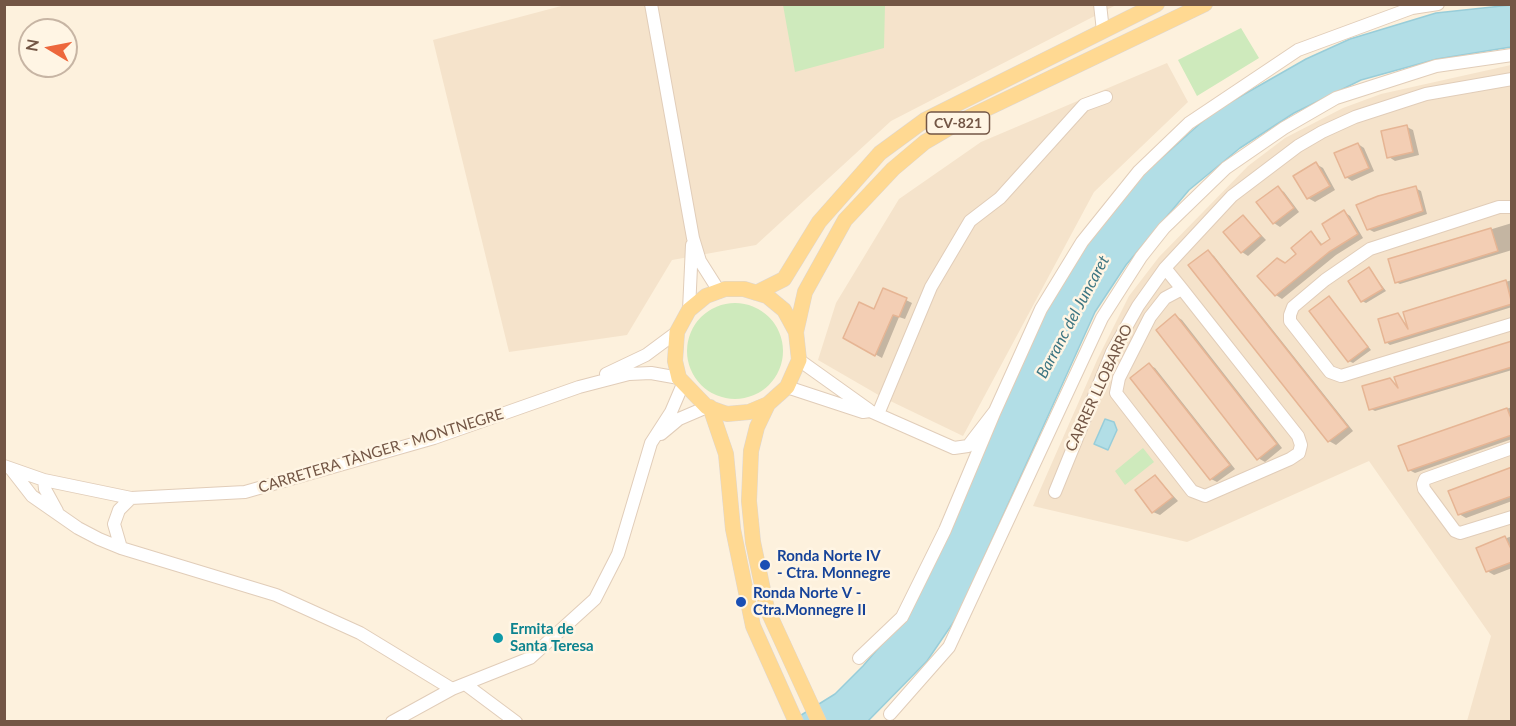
<!DOCTYPE html>
<html>
<head>
<meta charset="utf-8">
<style>
	body { margin:0 }
	#map { position:relative; width:1516px; height:726px; overflow:hidden; background:#fdf1dd; font-family:Lato,sans-serif }
	canvas { display:block }
	.frame { position:absolute; inset:0; border:6px solid #735645; pointer-events:none }
	.north { position:absolute; left:18px; top:18px; width:60px; height:60px; box-sizing:border-box; background:#fff5e4; border:2px solid #c7b5a4; border-radius:50%; rotate:280deg; font-size:16px; font-weight:700; line-height:24px; text-align:center; color:#735645 }
	.north::after { content:''; display:block; margin:auto; width:21px; height:27px; background:#ed673c; clip-path:polygon(50% 0,100% 100%,50% 72%,0 100%) }
</style>
</head>
<body>
<div id="map">
<canvas width="1516" height="726"></canvas>
<div class="frame"></div>
<div class="north">N</div>
</div>
<script>
const g = document.querySelector('canvas').getContext('2d');
g.lineJoin = 'round';
function fillPath(path, color) {
  g.fillStyle = color;
  g.fill(path, 'evenodd');
}
function poly(rows) {
  const path = new Path2D();
  for (const r of rows) {
    if (r.length === 3) {
      path.moveTo(r[0] + r[2], r[1]);
      path.arc(r[0], r[1], r[2], 0, 2 * Math.PI);
      continue;
    }
    path.moveTo(r[0], r[1]);
    for (let i = 2; i < r.length; i += 2) path.lineTo(r[i], r[i + 1]);
  }
  return path;
}
function stroke(path, color, width, dash) {
  g.strokeStyle = color;
  g.lineWidth = width;
  g.lineCap = dash ? 'butt' : 'round';
  g.setLineDash(dash || []);
  g.stroke(path);
}
function write(font, color, halo, rows, align = 'center') {
  g.font = font + ' Lato,sans-serif';
  g.lineWidth = 5;
  g.setLineDash([]);
  g.textBaseline = 'middle';
  g.strokeStyle = halo;
  g.fillStyle = color;
  for (const [text, x, y, turn = 0] of rows) {
    g.save();
    g.translate(x, y);
    g.rotate((+turn || 0) * Math.PI / 180);
    g.textAlign = isNaN(turn) ? turn : align;
    if (halo) g.strokeText(text, 0, 0);
    g.fillText(text, 0, 0);
    g.restore();
  }
}
fillPath(poly([
	[565,5,1116,5,891,121,756,245,672,260,627,335,509,352,433,40],
	[1167,63,1188,102,1094,192,963,436,882,397,818,360,836,303,899,199,981,142],
	[1511,65,1511,721,1467,721,1491,636,1369,461,1187,542,1033,506,1098,358,1129,296,1159,257,1248,166,1285,138,1343,108,1381,94]
]), '#f5e3cb');
fillPath(poly([
	[783,5,885,5,884,48,795,72],
	[1241,28,1259,58,1197,96,1178,60],
	[735,351,48],
	[1143,448,1154,462,1125,485,1115,471]
]), '#ceeabc');
const water = poly([
	[1511,5,1511,47,1437,59,1361,80,1294,113,1240,148,1189,190,1126,265,1095,312,957,617,927,661,868,721,790,722,835,694,863,666,906,616,1045,313,1076,258,1139,178,1213,112,1306,59,1350,39,1436,13,1511,5],
	[1105,419,1114,422,1117,430,1108,450,1094,444,1105,419]
]);
fillPath(water, '#b2dee6');
stroke(water, '#98cdd9', 1.5);
fillPath(poly([
	[1407,127,1413,130,1419,155,1395,161,1389,157],
	[1358,144,1364,148,1374,171,1352,181,1346,177],
	[1316,164,1323,168,1335,190,1315,202,1308,198],
	[1278,188,1284,192,1299,212,1280,227,1274,223],
	[1415,188,1421,191,1427,214,1374,232,1368,229],
	[1344,212,1350,216,1363,238,1336,255,1282,299,1276,295,1285,265,1298,255,1311,233,1323,245,1332,239],
	[1244,217,1266,240,1248,256,1242,252],
	[1512,223,1512,250,1400,284,1396,282,1390,260],
	[1208,252,1214,256,1353,431,1336,445,1329,441,1190,266],
	[1369,269,1386,291,1366,303,1362,301],
	[1512,280,1512,307,1390,345,1386,342,1398,315,1408,327,1405,313],
	[1329,298,1371,350,1353,363,1349,361],
	[906,300,912,303,905,319,899,317,882,358,844,337],
	[1176,316,1182,320,1282,448,1265,462,1258,458],
	[1512,342,1512,370,1375,411,1371,409,1390,380,1399,388],
	[1149,365,1155,368,1235,469,1217,482,1211,479],
	[1512,407,1512,439,1415,473,1409,470,1400,447],
	[1512,469,1512,501,1466,518,1459,514],
	[1155,476,1178,501,1160,515,1153,512],
	[1512,536,1512,568,1494,575,1487,571,1478,549]
]), '#0003');
const building = poly([
	[1407,125,1413,152,1387,158,1381,131,1407,125],
	[1358,143,1369,168,1345,178,1334,153,1358,143],
	[1316,162,1330,186,1307,199,1293,176,1316,162],
	[1278,186,1294,208,1273,224,1256,202,1278,186],
	[1416,186,1423,211,1367,230,1356,205,1378,196,1416,186],
	[1344,210,1358,234,1329,252,1275,296,1257,276,1277,258,1285,263,1296,254,1291,248,1311,231,1321,245,1330,239,1322,224,1344,210],
	[1243,215,1261,236,1241,253,1223,232,1243,215],
	[1491,228,1498,251,1395,283,1388,259,1491,228],
	[1208,250,1348,427,1328,442,1188,265,1208,250],
	[1369,267,1383,289,1361,302,1348,281,1369,267],
	[1506,280,1512,304,1385,343,1378,319,1398,313,1408,329,1403,312,1506,280],
	[883,288,907,298,899,317,893,315,875,356,843,338,859,302,874,309,883,288],
	[1329,296,1368,347,1348,362,1309,311,1329,296],
	[1175,314,1277,444,1257,460,1156,330,1175,314],
	[1512,341,1512,367,1369,410,1362,386,1390,378,1398,388,1394,377,1512,341],
	[1149,363,1230,465,1210,480,1130,378,1149,363],
	[1507,408,1512,421,1512,435,1408,471,1398,446,1507,408],
	[1512,467,1512,496,1458,515,1448,491,1512,467],
	[1155,475,1173,497,1152,513,1135,490,1155,475],
	[1505,536,1512,551,1512,562,1486,572,1476,548,1505,536]
]);
fillPath(building, '#f3ceb4');
stroke(building, '#e6b594', 1.5);
const minor = poly([
	[651,4,693,238,700,261,719,291],
	[1100,4,1103,31],
	[1512,207,1499,207,1370,249,1325,280,1293,307,1290,315,1290,321,1330,372,1341,376,1512,324],
	[1165,268,1182,289,1298,436,1301,445,1299,453,1290,459,1205,496,1192,491,1116,393,1119,378,1150,317,1165,298,1182,289],
	[689,310,692,245],
	[799,360,869,410],
	[606,374,646,355,677,332],
	[787,387,863,412,870,411,954,448,968,446,995,411,945,530,902,617,859,658],
	[995,411,1041,309,1082,242,1139,171,1189,123,1298,50,1412,8,1438,4],
	[878,414,931,287,970,221,1000,198,1084,105,1106,97],
	[661,434,679,419,707,407],
	[1512,448,1425,479,1423,484,1424,489,1455,531,1460,533,1512,517],
	[4,466,44,480,131,498,245,492,434,438,579,387,629,374,651,373,679,378],
	[11,469,32,496,78,528,99,539,121,548,276,595,360,633,452,689],
	[44,480,45,489,57,511],
	[1055,492,1112,352,1138,306,1165,268,1232,196,1298,146,1322,132,1355,117,1426,94,1512,79],
	[121,548,114,524,119,510,131,498],
	[465,684,516,722],
	[890,714,949,647,1102,318,1141,257,1164,228,1226,168,1284,128,1336,98,1436,66,1512,55],
	[392,722,452,689,530,658,595,599,618,554,651,443,671,412,683,384]
]);
const major = poly([
	[756,293,784,279,819,222,880,153,925,120,1157,4],
	[768,404,749,412,727,414,707,407,679,378,675,361,677,332,689,310,706,296,725,289,744,289,767,296,784,310,796,332],
	[710,407,726,454,733,529,753,626,796,722],
	[819,722,767,609,753,542,749,501,751,451,757,427,768,404,787,387,799,360,796,332,805,292,845,220,893,169,925,142,961,121,1205,4]
]);
stroke(minor, '#e1cdb9', 14);
stroke(major, '#ddd6d2', 16);
stroke(minor, '#fff', 12);
stroke(major, '#ffd992', 15);
for (const [x, y, r, color] of [
	[765,565,6,"#1a4fb4"],
	[741,602,6,"#1a4fb4"],
	[498,638,6,"#0f9aa8"]
]) {
  const dot = new Path2D();
  dot.arc(x, y, r, 0, 2 * Math.PI);
  g.fillStyle = color;
  g.fill(dot);
  stroke(dot, '#fff5e4', 2);
}
for (const [x, y, w] of [
	[958,123,63]
]) {
  const box = new Path2D();
  box.roundRect(x - w / 2, y - 11, w, 22, 4.5);
  g.fillStyle = '#fff5e4';
  g.fill(box);
  stroke(box, '#735645', 1.5);
}
write('bold 14px', '#735645', null, [
	["CV-821",958,123]
]);
write('15px', '#735645', '#fff5e4', [
	["CARRER LLOBARRO",1099,388,-65],
	["CARRETERA TÀNGER - MONTNEGRE",381,451,-17]
]);
write('bold 15px', '#164399', '#fff5e4', [
	["Ronda Norte IV",777,556],
	["- Ctra. Monnegre",777,573],
	["Ronda Norte V -",753,593],
	["Ctra.Monnegre II",753,610]
], 'left');
write('bold 15px', '#0d838f', '#fff5e4', [
	["Ermita de",510,629],
	["Santa Teresa",510,646]
], 'left');
write('italic 16px', '#3b7481', '#fff5e4', [
	["Barranc del Juncaret",1073,317,-62]
]);
</script>
</body>
</html>
